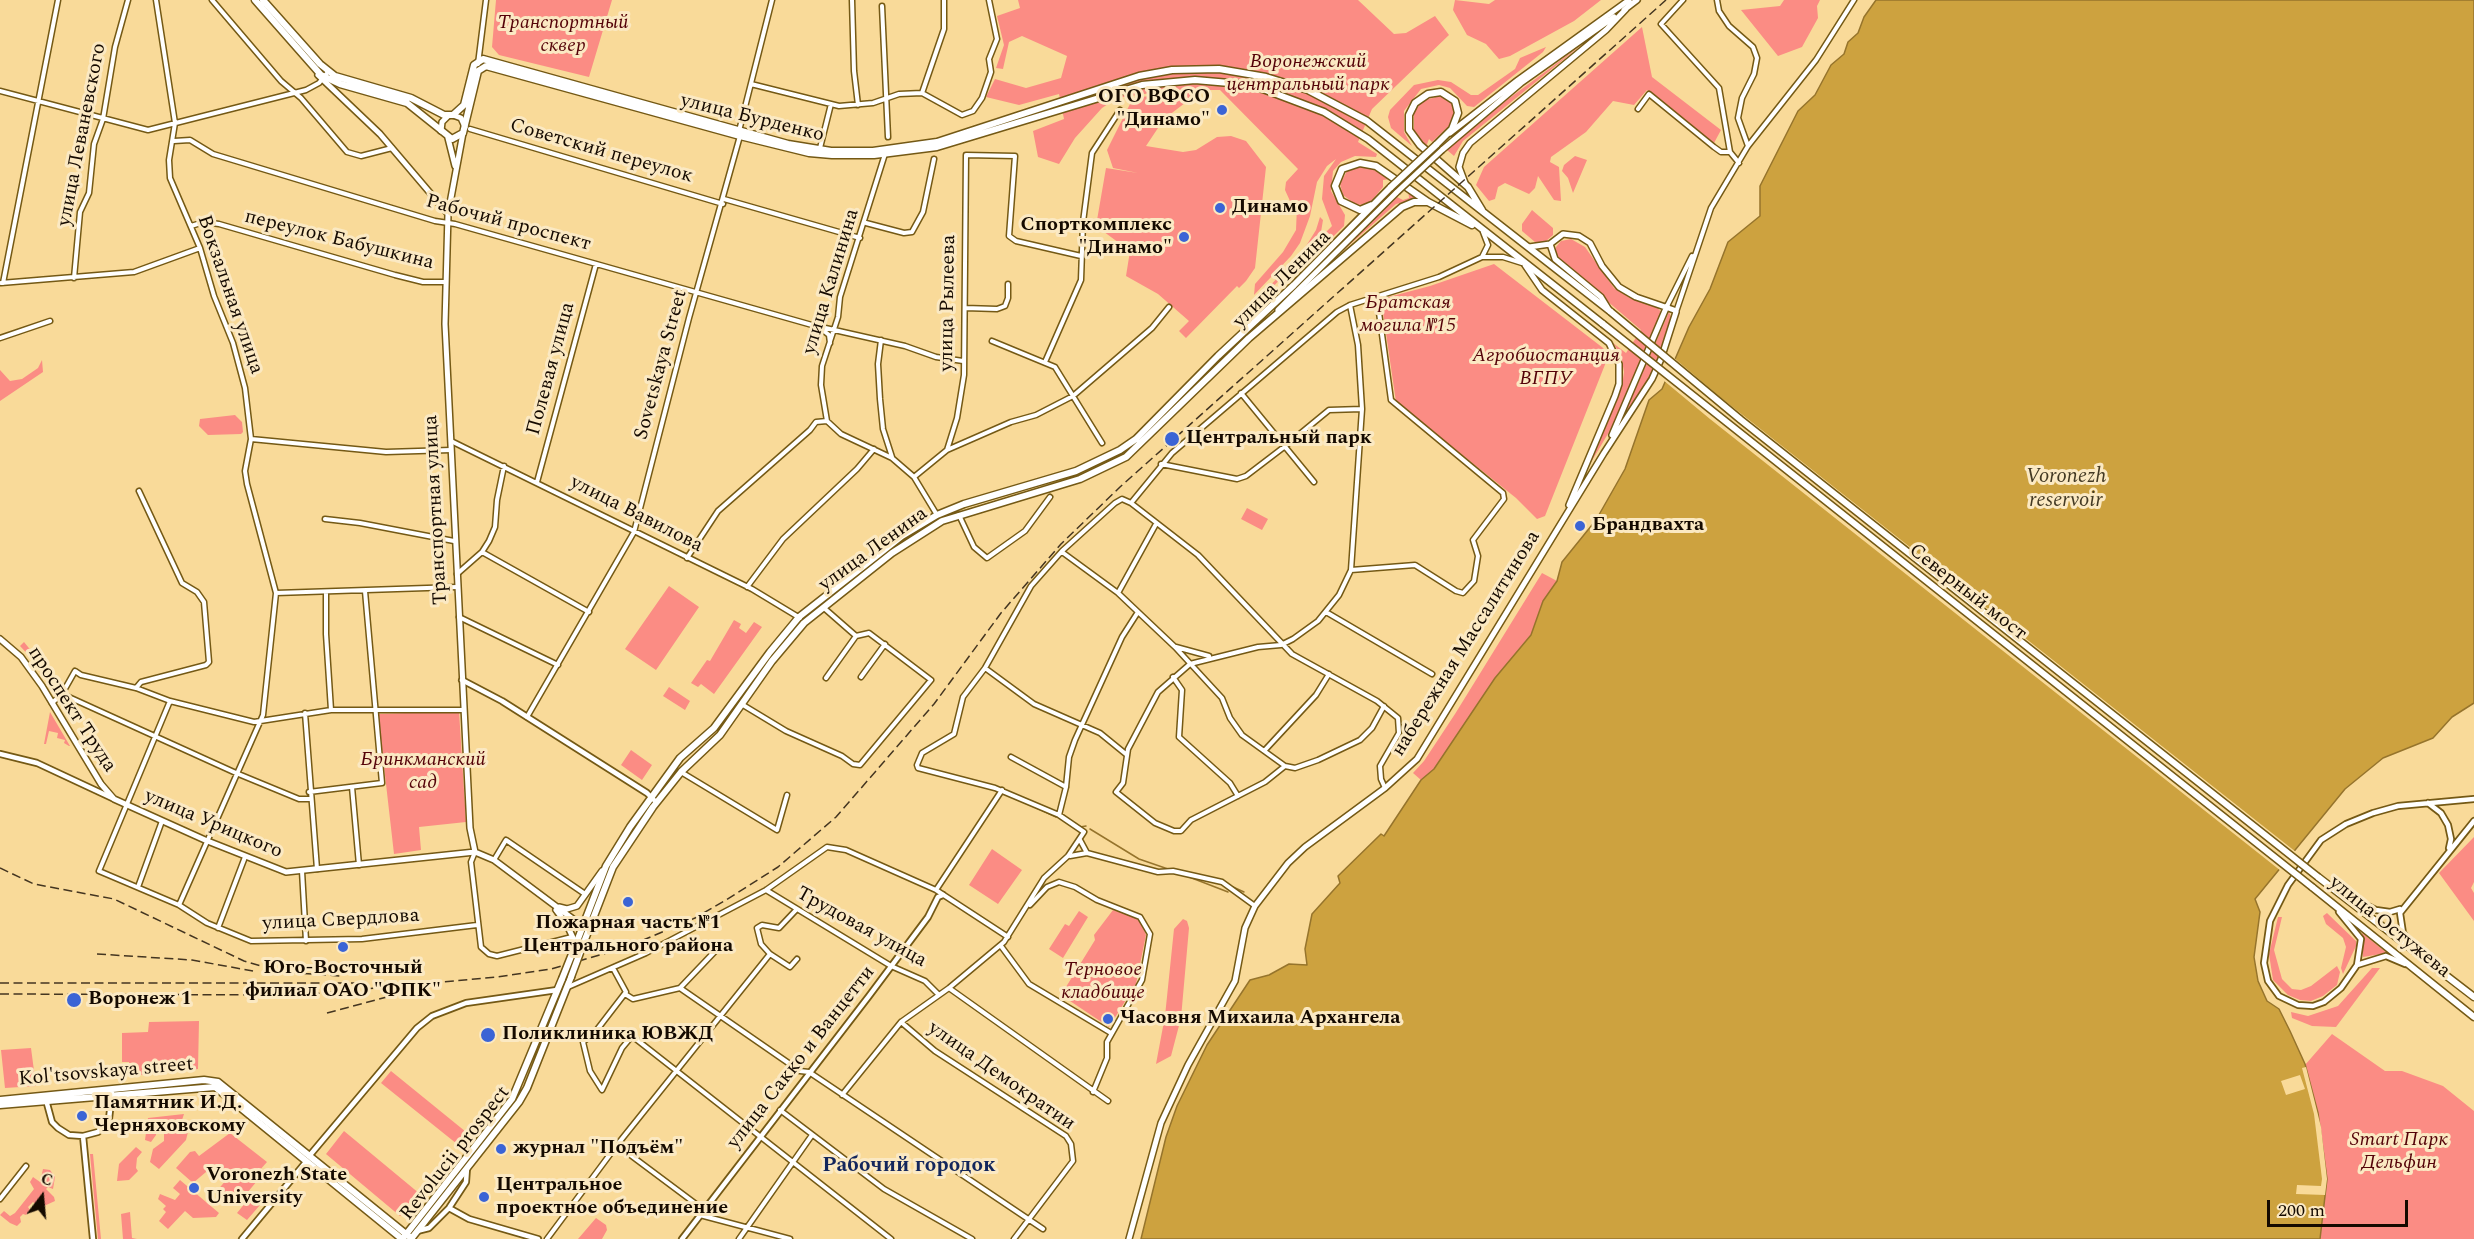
<!DOCTYPE html>
<html>
<head>
<meta charset="utf-8">
<style>
	body { margin:0 }
	#map { position:relative; width:2474px; height:1239px; overflow:hidden; background:#f9da99; font-family:Spectral,serif }
	canvas { display:block }
	.north { position:absolute; left:12px; top:1167px; width:60px; height:60px; -webkit-text-stroke:4px #fbe9c3; paint-order:stroke; rotate:16deg; font-size:16px; font-weight:700; line-height:24px; text-align:center; color:#150a00 }
	.north::after { content:''; display:block; margin:auto; width:21px; height:27px; background:#150a00; clip-path:polygon(50% 0,100% 100%,50% 72%,0 100%) }
	.scale { position:absolute; left:2267px; top:1200px; width:141px; height:27px; box-sizing:border-box; border:3px solid #150a00; border-top:0; padding-left:8px; font-size:18px; line-height:21px; white-space:nowrap; color:#150a00; -webkit-text-stroke:4px #fbe9c3; paint-order:stroke }
</style>
</head>
<body>
<div id="map">
<canvas width="2474" height="1239"></canvas>
<div class="north">С</div>
<div class="scale">200 m</div>
</div>
<script>
const g = document.querySelector('canvas').getContext('2d');
g.lineJoin = 'round';
function fillPath(path, color) {
  g.fillStyle = color;
  g.fill(path, 'evenodd');
}
function poly(rows) {
  const path = new Path2D();
  for (const r of rows) {
    path.moveTo(r[0], r[1]);
    for (let i = 2; i < r.length; i += 2) path.lineTo(r[i], r[i + 1]);
  }
  return path;
}
function stroke(path, color, width, dash) {
  g.strokeStyle = color;
  g.lineWidth = width;
  g.lineCap = dash ? 'butt' : 'round';
  g.setLineDash(dash || []);
  g.stroke(path);
}
function write(font, color, halo, rows, align = 'center') {
  g.font = font + ' Spectral,serif';
  g.lineWidth = 6;
  g.setLineDash([]);
  g.textBaseline = 'middle';
  g.strokeStyle = halo;
  g.fillStyle = color;
  for (const [text, x, y, turn = 0] of rows) {
    g.save();
    g.translate(x, y);
    g.rotate((+turn || 0) * Math.PI / 180);
    g.textAlign = isNaN(turn) ? turn : align;
    if (halo) g.strokeText(text, 0, 0);
    g.fillText(text, 0, 0);
    g.restore();
  }
}
fillPath(poly([
	[496,0,612,0,589,77,499,55,492,47],
	[1018,0,1358,0,1394,34,1406,33,1435,16,1449,35,1372,109,1358,142,1377,154,1376,157,1355,156,1341,162,1333,171,1331,191,1345,215,1344,226,1303,266,1293,266,1267,293,1264,292,1303,251,1316,230,1320,217,1323,220,1320,238,1332,226,1322,199,1324,176,1336,159,1327,166,1317,182,1310,216,1300,243,1291,256,1254,295,1255,284,1283,252,1296,230,1297,206,1290,201,1285,190,1286,182,1298,169,1220,90,1202,90,1164,119,1146,146,1183,152,1196,150,1217,137,1231,136,1246,141,1266,167,1255,268,1246,281,1239,288,1237,286,1186,338,1179,331,1189,321,1158,294,1126,276,1130,251,1096,226,1106,168,1138,173,1113,168,1107,150,1133,98,1192,91,1158,92,1117,98,1102,108,1075,138,1059,164,1038,157,1033,131,1064,119,1059,94,1019,105,986,97,995,79,1026,88,1061,78,1067,56,1022,36,1009,42,1003,69,996,68,1004,45,997,16,1020,8],
	[1455,0,1489,4,1495,0,1601,0,1574,21,1510,56,1499,59,1486,44,1467,35,1453,10],
	[1784,0,1820,0,1817,6,1818,18,1802,47,1778,56,1741,10,1780,6],
	[1642,27,1652,77,1721,130,1714,143,1647,90,1634,105,1613,101,1586,132,1551,157,1550,162,1559,167,1561,201,1554,200,1538,176,1535,188,1529,194,1505,183,1498,187,1495,199,1489,201,1476,185,1484,167],
	[1584,43,1463,141,1454,156,1447,150,1496,108],
	[1546,47,1543,52,1474,107,1467,106,1450,88,1439,85,1421,89,1404,111,1404,132,1412,146,1391,128,1388,117,1390,110,1414,85,1438,80,1451,82,1471,95,1478,95,1515,69,1520,58],
	[1443,95,1453,104,1455,114,1451,124,1432,142,1429,139,1426,147,1414,131,1414,112,1422,101],
	[1575,156,1587,160,1573,193,1568,178,1562,171,1564,165],
	[1364,166,1380,171,1390,179,1383,180,1383,187,1369,204,1356,205,1343,195,1340,184,1347,171],
	[1408,189,1419,198,1396,204,1315,275,1397,197,1403,200,1409,198],
	[1532,210,1553,228,1553,235,1545,242,1535,242,1522,231,1522,224],
	[1571,239,1585,247,1614,288,1630,298,1657,307,1661,312,1661,318,1612,427,1590,464,1622,386,1624,372,1621,355,1613,343,1626,353,1641,330,1558,259,1554,254,1556,247,1561,241],
	[1494,264,1607,351,1608,357,1545,516,1537,519,1516,498,1396,402,1381,299,1430,286],
	[1669,312,1671,317,1659,356,1650,376,1620,424],
	[42,360,43,372,0,401,0,370,10,381,22,379,38,368],
	[235,415,242,422,243,432,241,434,208,435,199,426,200,419],
	[1247,508,1268,519,1262,530,1241,519],
	[1542,573,1557,581,1543,602,1531,635,1495,678,1434,769,1421,780,1413,773,1424,761,1455,714],
	[669,586,699,607,656,670,625,649],
	[734,620,741,624,739,628,746,633,754,622,762,627,714,694,701,684,698,687,691,683,707,660,710,661],
	[24,642,58,684,53,691,37,664,20,646],
	[669,687,690,701,685,710,663,696],
	[459,711,466,822,419,827,421,850,394,854,378,714],
	[50,712,70,746,69,746,64,743,65,740,57,738,58,733,49,731,46,744,44,744],
	[631,750,652,765,642,780,621,765],
	[2474,837,2474,882,2471,888,2474,893,2474,921,2439,873],
	[992,849,1022,870,998,904,969,885],
	[1113,910,1140,919,1146,935,1136,984,1109,1027,1061,995,1095,940,1094,935],
	[1079,911,1088,917,1063,958,1049,949,1065,924,1069,926],
	[2327,913,2356,941,2356,946,2343,974,2341,968,2346,947,2343,938,2326,924,2323,916],
	[2278,917,2282,917,2274,950,2282,979,2292,989,2301,990,2311,986,2337,966,2340,972,2337,985,2323,996,2311,1001,2300,1000,2288,995,2273,980,2269,954],
	[1183,919,1187,921,1189,928,1181,1018,1171,1056,1156,1064,1165,1016,1174,929],
	[2362,933,2387,953,2363,957],
	[2372,968,2380,968,2336,1027,2312,1026,2292,1018,2291,1012,2308,1016,2338,1006],
	[199,1021,198,1069,130,1076,129,1062,122,1062,122,1033,148,1032,149,1022],
	[2332,1034,2385,1071,2402,1071,2443,1086,2474,1111,2474,1239,2320,1239,2327,1179,2318,1113,2305,1065],
	[31,1048,36,1086,5,1088,1,1050],
	[391,1071,471,1136,462,1148,381,1083],
	[184,1114,182,1120,157,1121,156,1135,151,1142,145,1140,148,1118],
	[183,1127,188,1132,186,1140,159,1169,150,1162,153,1149,164,1141,164,1128],
	[344,1131,420,1194,402,1215,400,1216,326,1154],
	[230,1133,267,1162,259,1171,262,1175,247,1193,243,1190,232,1203,217,1191,226,1180,217,1172,213,1178,206,1172,193,1183,176,1168,190,1152,195,1151,199,1156],
	[136,1147,142,1152,137,1158,136,1168,138,1171,129,1180,117,1181,119,1164],
	[90,1154,93,1154,101,1239,98,1239],
	[43,1169,50,1170,55,1177,53,1189,48,1187,46,1189,54,1197,55,1201,44,1206,38,1206,33,1202,28,1207,30,1210,26,1215,23,1214,20,1217,21,1222,17,1226,10,1223,0,1215,4,1211,10,1216,15,1213,34,1189,30,1182,33,1177,40,1182],
	[180,1180,219,1213,216,1217,193,1218,185,1211,168,1229,159,1221,166,1212,163,1209,166,1206,158,1199,160,1194,175,1200,180,1194,173,1188],
	[250,1197,260,1205,247,1220,237,1213],
	[130,1212,132,1238,137,1239,123,1239,121,1214],
	[596,1218,606,1225,607,1230,602,1239,578,1239]
]), '#fb8c84');
const water = poly([
	[1876,0,2474,0,2474,703,2452,717,2433,738,2383,758,2345,789,2255,899,2260,912,2254,957,2258,981,2267,1001,2279,1009,2290,1031,2305,1064,2318,1113,2327,1179,2320,1239,1141,1239,1166,1137,1177,1106,1207,1045,1250,980,1269,975,1289,964,1307,965,1305,949,1312,914,1340,883,1338,876,1381,834,1384,836,1421,780,1434,769,1495,678,1531,635,1543,601,1557,581,1562,562,1596,520,1625,469,1649,400,1662,389,1689,327,1710,289,1728,242,1760,216,1760,186,1798,111,1815,95,1831,65,1844,54,1848,42,1858,33,1864,17,1876,0]
]);
fillPath(water, '#cda23f');
stroke(water, '#96742c', 1.5);
fillPath(poly([
	[1673,357,1720,397,2296,852,2281,871,1710,419,1663,380],
	[2306,1067,2321,1127,2327,1179,2325,1195,2296,1194,2297,1185,2321,1186,2322,1179,2314,1114,2302,1068],
	[2300,1075,2305,1089,2286,1095,2281,1081]
]), '#f9da99');
stroke(poly([
	[1022,801,1056,817],
	[1063,815,1080,827,1086,826],
	[1090,829,1139,859,1168,869],
	[1184,875,1228,892],
	[1233,887,1244,892]
]), '#96742c', 1.5);
const minor = poly([
	[156,0,175,123,169,160,170,178,200,248,214,296,233,343,245,388,251,439,245,471,247,484,276,593,263,715,179,905],
	[212,0,281,81,301,98,347,152,361,156,392,148],
	[852,0,854,71,858,105],
	[1683,0,1661,24,1719,88,1730,152,1739,163],
	[1717,0,1719,11,1729,26,1753,47,1757,58,1754,74,1742,98,1738,118,1748,146],
	[882,6,888,137],
	[478,64,486,0],
	[751,84,839,106,873,103,899,94,922,93],
	[0,91,148,130,306,90,319,83,328,72],
	[922,93,962,115,973,111,982,98,991,72,989,59,997,39,989,0],
	[922,93,944,29,944,0],
	[1638,109,1649,94,1714,147,1721,152,1730,152],
	[470,129,723,204],
	[174,141,190,140,213,154,435,221,455,224,819,327,829,335,830,343],
	[820,148,831,104],
	[724,199,860,238],
	[866,223,904,233,912,232,923,212,934,159],
	[191,226,204,222,219,224,395,275,423,282,445,282],
	[1483,232,1488,245,1482,257,1503,257,1522,263],
	[74,278,80,212,89,193,94,144,103,119,115,47,128,0],
	[1,283,134,272,200,248],
	[3,283,58,0],
	[1350,305,1358,345,1362,409,1351,570,1339,595,1318,621,1293,639,1281,645,1258,647,1190,664,1158,692,1128,749,1123,783,1116,792,1155,823,1174,831,1181,831,1191,820,1265,782,1285,766,1295,768,1318,760,1360,740,1372,728,1384,706],
	[1667,306,1692,256],
	[965,308,997,309,1005,306,1008,298,1008,284],
	[1676,312,1711,208,1748,146,1816,60,1854,0],
	[821,327,905,346,936,357,963,361],
	[0,338,50,321],
	[881,340,878,364,880,399,883,429,892,457],
	[992,341,1055,367,1102,443],
	[1045,362,1081,280,1083,222,1092,153,1120,110],
	[1241,393,1314,482],
	[827,421,821,385,822,366,838,317,840,297,885,154],
	[251,439,386,452,451,450],
	[451,441,752,589,800,618],
	[947,450,957,418,964,375,966,155,1015,156,1009,236,1016,241,1081,256],
	[1161,464,1237,479,1246,476,1284,447,1329,410,1362,409],
	[914,477,947,450,1011,422,1036,415,1073,396,1152,328,1169,307],
	[537,482,596,264],
	[1131,503,1172,453,1337,312,1350,305,1439,277,1482,257],
	[959,515,974,547,987,558,1025,531,1050,497],
	[325,519,360,523,454,541],
	[482,552,589,612],
	[1062,552,1118,593,1175,647,1222,698,1230,718,1242,735,1285,766],
	[687,558,718,511,810,430,816,422,827,421,841,434,892,458,914,477,937,515],
	[1351,570,1415,565,1456,591,1463,593,1474,581,1478,556,1473,540,1504,499,1503,493,1391,400,1377,298],
	[457,574,482,552,489,541,495,527,497,500,504,466],
	[747,587,783,539,857,469,874,449],
	[326,592,326,634,331,710],
	[276,593,457,587],
	[1118,593,1156,524],
	[1326,612,1432,674],
	[459,617,558,665],
	[1176,647,1209,656],
	[985,668,1034,704,1100,733,1127,755],
	[861,677,885,644],
	[1173,677,1182,690,1179,737,1230,783,1238,796],
	[826,678,856,636],
	[136,688,141,682,206,665,209,662,204,602,197,592,182,583,139,491],
	[62,694,236,773,299,799,310,799],
	[170,701,99,871,179,905,207,923,251,941,362,939,477,925],
	[52,703,62,694,75,671,81,675,136,688,170,701,254,722,331,710,464,710],
	[743,705,786,731,842,756,853,764,860,765,931,680,869,633,856,636,824,608],
	[305,713,317,869],
	[527,717,634,532,689,318,740,136,739,131,772,0],
	[1265,750,1316,695,1329,674],
	[1011,757,1066,787],
	[681,772,777,830,787,795],
	[352,787,359,865],
	[309,792,382,783,365,591],
	[1059,815,1066,787,1069,757,1075,740,1122,637,1138,612],
	[1080,840,1087,853,1158,872,1173,871,1222,882,1255,906],
	[475,852,471,862,481,947,489,954,497,956,572,937],
	[1070,856,1087,853],
	[494,860,506,840,585,894],
	[302,871,306,941],
	[138,887,162,821],
	[766,890,891,966,925,981,938,994],
	[936,890,1002,790],
	[1030,905,1047,887,1059,882,1075,887,1097,900,1140,917,1150,934,1142,980,1107,1042,1107,1058,1093,1092],
	[218,928,245,857],
	[1001,946,1029,984,1111,1033],
	[770,954,790,967,797,959],
	[613,968,626,992,596,1031,583,1042,590,1071,602,1090,622,1048,632,1036,891,1239],
	[568,987,646,953,766,890,827,847,846,850,936,890,1008,937],
	[680,988,721,945],
	[949,988,1108,1101],
	[625,994,633,999,680,988,800,1071,809,1072,1043,1229],
	[901,1022,935,1051,1066,1136,1071,1144,1073,1161,1014,1239],
	[842,1095,901,1022,949,988,1004,942,1044,878,1068,856,1084,832,1059,815,995,788,918,768,917,765,922,753,954,734,963,697,985,668,1031,586,1062,551,1115,503,1122,499,1131,503,1198,555,1292,654,1377,701,1398,718,1399,733,1380,766,1381,779,1385,788],
	[780,1110,884,1189,972,1239],
	[617,1145,704,1210],
	[0,1199,26,1166],
	[700,1215,790,1239],
	[547,1239,617,1145,770,954,761,944,757,928,762,925,779,928,796,910],
	[739,1239,812,1135]
]);
const tertiary = poly([
	[462,680,502,701,647,793,656,802],
	[0,754,37,763,112,798],
	[2428,803,2441,813,2448,825,2451,839,2449,848],
	[2344,894,2376,910,2390,912,2400,909],
	[2339,912,2361,939,2357,965,2341,988,2324,1002,2313,1006,2298,1005,2279,996,2268,981,2264,963,2270,921,2288,885,2321,840,2346,824,2373,813,2398,806,2474,799],
	[2418,951,2403,933,2400,913,2474,821],
	[2357,965,2386,956,2405,964],
	[46,1100,52,1122,58,1128,69,1135,83,1136,98,1132,109,1119,112,1093],
	[83,1136,93,1239],
	[310,1155,417,1028,432,1016,466,1003,557,990],
	[449,1208,469,1219,538,1239],
	[417,1231,429,1228,449,1208,466,1182,467,1168],
	[242,1239,306,1162],
	[682,1239,869,996,928,917,938,897,943,895]
]);
const secondary = poly([
	[1624,10,1637,0],
	[318,75,380,134,448,214],
	[453,115,461,118,465,127],
	[441,131,442,122,448,116],
	[463,133,448,214,445,324,470,828,475,852],
	[1450,133,1518,80,1629,0],
	[448,138,455,166],
	[1442,150,1521,83,1614,17],
	[1465,183,1459,167,1463,153,1470,143,1606,30,1626,9],
	[1550,244,1555,259,1601,297,1609,310],
	[1525,265,1542,290,1609,343,1619,364,1619,384,1615,396,1569,505],
	[1278,310,1397,192],
	[1612,435,1667,306],
	[0,639,21,657,42,686,101,784,114,799,205,840,286,872,475,852,494,860,585,928],
	[559,907,567,909,577,906,602,871],
	[556,910,566,923,576,944],
	[1129,1239,1161,1123,1188,1065,1235,981,1245,928,1255,906,1288,863,1305,847,1385,788,1417,759,1604,453,1652,379,1661,359,1676,312,1674,310,1636,297,1619,287,1602,266,1590,243,1579,236,1563,234,1550,244,1529,247]
]);
const primary = poly([
	[255,0,321,75,340,84,407,103,452,139,463,133,478,71,486,66,740,136,809,153,832,155,874,155,937,147,1142,85,1195,80,1241,84,1263,89,1324,112,1368,139,1603,324],
	[263,0,320,64,335,76,411,98,444,115,453,115,464,105,474,65,483,59,788,144,831,151,873,151,937,142,1139,76,1172,70,1219,69,1266,77,1308,90,1367,121,1611,312],
	[1436,145,1452,129,1458,113,1455,101,1441,92,1428,94,1415,103,1409,115,1409,130,1420,145,1468,187,1482,210],
	[1372,205,1360,210,1341,201,1335,186,1342,169,1360,163,1376,166,1428,202,1472,225],
	[2318,877,2474,997],
	[2312,887,2474,1017],
	[584,942,613,867,653,807,681,772,720,735,772,661,804,623,892,553,942,521,1080,479,1126,457,1249,338,1402,207,1414,202,1428,202],
	[576,944,606,866,630,827,680,758,714,728,770,652,799,617,902,536,937,515,964,504,1076,471,1120,450,1136,439,1218,356,1294,285,1391,187],
	[0,1100,204,1080,218,1082,411,1238],
	[0,1105,215,1087,402,1239],
	[404,1237,512,1099,562,979],
	[411,1239,519,1102,527,1088,571,977]
]);
stroke(minor, '#745915', 7);
stroke(tertiary, '#745915', 8);
stroke(secondary, '#745915', 8);
stroke(primary, '#745915', 9);
stroke(minor, '#fff', 4);
stroke(tertiary, '#fff', 4.5);
stroke(secondary, '#fff', 5);
stroke(primary, '#fff', 6);
stroke(poly([
	[0,868,34,884,114,899,244,961,282,972,341,976],
	[97,954,192,960,253,971],
	[0,983,355,983],
	[0,994,299,995,497,977,551,969,627,947,695,918,726,900,778,867,836,817,934,704,1001,613,1061,544,1120,487,1666,0],
	[327,1013,398,994]
]), '#443520', 1.5, [9, 4.5]);
const secondaryBridge = poly([
	[1397,192,1442,150]
]);
const primaryBridge = poly([
	[1391,187,1436,145],
	[1611,312,1741,420,2318,877],
	[1603,324,2312,887],
	[571,977,584,942],
	[562,979,576,944]
]);
stroke(secondaryBridge, '#745915', 8, []);
stroke(primaryBridge, '#745915', 9, []);
stroke(secondaryBridge, '#fff', 5);
stroke(primaryBridge, '#fff', 6);
for (const [x, y, r, color] of [
	[1222,110,6,"#3b64d5"],
	[1220,208,6,"#3b64d5"],
	[1184,237,6,"#3b64d5"],
	[1172,439,8,"#3b64d5"],
	[1580,526,6,"#3b64d5"],
	[628,902,6,"#3b64d5"],
	[343,947,6,"#3b64d5"],
	[74,1000,8,"#3b64d5"],
	[1108,1019,6,"#3b64d5"],
	[488,1035,8,"#3b64d5"],
	[82,1116,6,"#3b64d5"],
	[501,1149,6,"#3b64d5"],
	[194,1188,6,"#3b64d5"],
	[484,1197,6,"#3b64d5"]
]) {
  const dot = new Path2D();
  dot.arc(x, y, r, 0, 2 * Math.PI);
  g.fillStyle = color;
  g.fill(dot);
  stroke(dot, '#fbe9c3', 2);
}
write('italic 20px', '#540208', '#fbe9c3', [
	["Транспортный",563,24],
	["сквер",563,47],
	["Воронежский",1308,63],
	["центральный парк",1308,86],
	["Братская",1408,304],
	["могила №15",1408,327],
	["Агробиостанция",1546,357],
	["ВГПУ",1546,380],
	["Бринкманский",423,761],
	["сад",423,784],
	["Терновое",1103,971],
	["кладбище",1103,994],
	["Smart Парк",2399,1141],
	["Дельфин",2399,1164]
]);
write('bold 20px', '#150a00', '#fbe9c3', [
	["ОГО ВФСО",1210,98,"right"],
	["\"Динамо\"",1210,121,"right"],
	["Динамо",1232,208],
	["Спорткомплекс",1172,226,"right"],
	["\"Динамо\"",1172,249,"right"],
	["Центральный парк",1186,439],
	["Брандвахта",1592,526],
	["Пожарная часть №1",628,924,"center"],
	["Центрального района",628,947,"center"],
	["Юго-Восточный",343,969,"center"],
	["филиал ОАО \"ФПК\"",343,992,"center"],
	["Воронеж 1",88,1000],
	["Часовня Михаила Архангела",1120,1019],
	["Поликлиника ЮВЖД",502,1035],
	["Памятник И.Д.",94,1104],
	["Черняховскому",94,1127],
	["журнал \"Подъём\"",513,1149],
	["Voronezh State",206,1176],
	["University",206,1199],
	["Центральное",496,1186],
	["проектное объединение",496,1209]
], 'left');
write('20px', '#150a00', '#fbe9c3', [
	["улица Бурденко",752,119,14],
	["улица Леваневского",83,135,-79],
	["Советский переулок",601,152,16],
	["Рабочий проспект",508,224,15],
	["переулок Бабушкина",339,241,14],
	["улица Ленина",1283,280,-45],
	["улица Калинина",832,282,-73],
	["Вокзальная улица",229,295,71],
	["улица Рылеева",949,303,-89],
	["Sovetskaya Street",662,365,-75],
	["Полевая улица",552,369,-75],
	["Транспортная улица",437,510,-93],
	["улица Вавилова",636,515,27],
	["улица Ленина",874,550,-36],
	["Северный мост",1967,593,38],
	["набережная Массалитинова",1467,644,-58],
	["проспект Труда",71,710,57],
	["улица Урицкого",213,825,23],
	["улица Свердлова",341,921,-3],
	["Трудовая улица",861,928,29],
	["улица Остужева",2389,928,39],
	["улица Сакко и Ванцетти",802,1058,-52],
	["Kol'tsovskaya street",106,1073,-5],
	["улица Демократии",1001,1077,35],
	["Revolucii prospect",456,1154,-52]
]);
write('italic 21px', '#433923', '#fbe9c3', [
	["Voronezh",2066,478],
	["reservoir",2066,502]
]);
write('bold 21px', '#13265c', '#fbe9c3', [
	["Рабочий городок",909,1167]
]);
</script>
</body>
</html>
